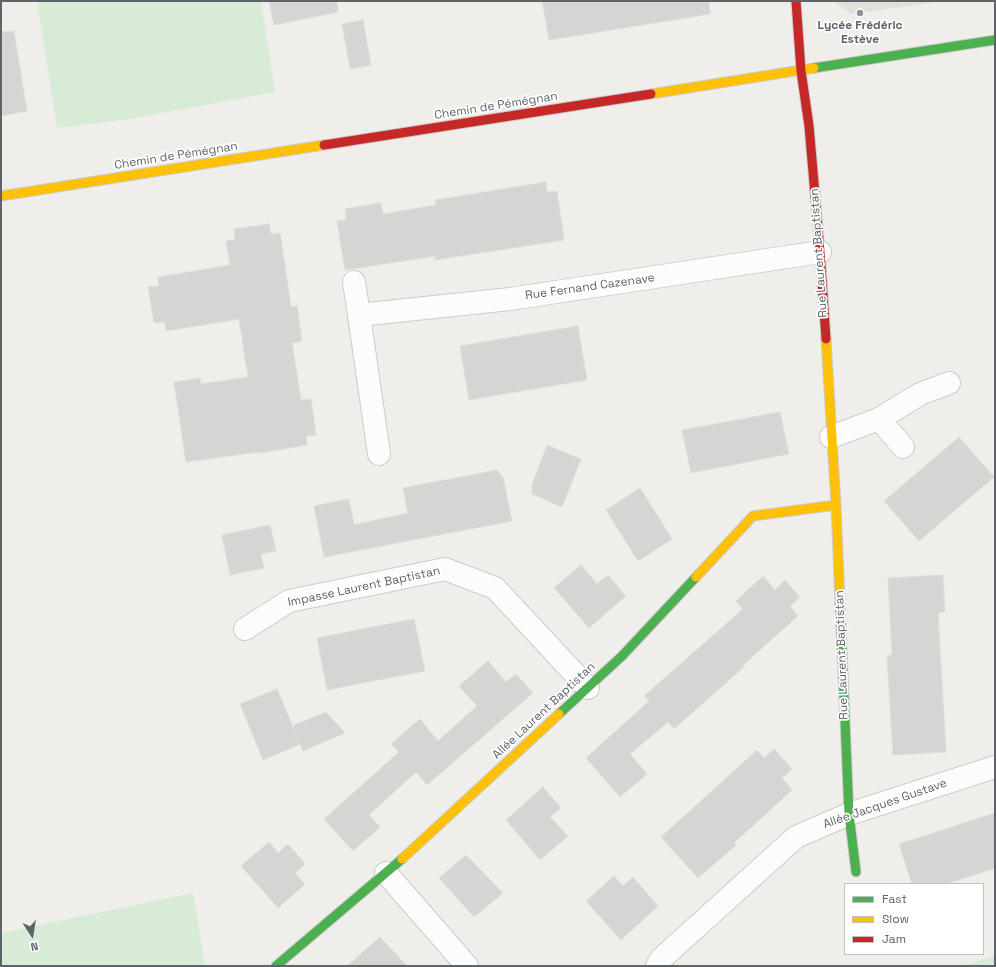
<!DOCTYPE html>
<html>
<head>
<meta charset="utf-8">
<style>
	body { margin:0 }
	#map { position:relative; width:996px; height:967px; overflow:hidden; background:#efeeea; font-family:"Space Grotesk",sans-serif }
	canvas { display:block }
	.frame { position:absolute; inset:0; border:2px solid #5f6368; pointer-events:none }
	.legend { position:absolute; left:844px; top:883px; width:140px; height:72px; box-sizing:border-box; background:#fff; border:1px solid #bfc1c3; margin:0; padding:5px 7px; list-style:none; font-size:12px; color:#5f6368 }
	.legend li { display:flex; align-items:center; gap:8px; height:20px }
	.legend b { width:20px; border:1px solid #bfc1c3 }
	.north { position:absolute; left:12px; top:915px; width:40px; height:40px; -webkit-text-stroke:3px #fff; paint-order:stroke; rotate:168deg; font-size:11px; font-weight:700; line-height:16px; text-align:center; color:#5f6368 }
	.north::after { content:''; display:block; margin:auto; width:14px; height:18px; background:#5f6368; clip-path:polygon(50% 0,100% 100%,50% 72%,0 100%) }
</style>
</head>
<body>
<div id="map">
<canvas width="996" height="967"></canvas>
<div class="frame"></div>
<ul class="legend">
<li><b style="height:5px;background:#4caf50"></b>Fast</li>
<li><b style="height:5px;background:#ffc107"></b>Slow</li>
<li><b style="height:5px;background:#c62828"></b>Jam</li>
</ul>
<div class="north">N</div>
</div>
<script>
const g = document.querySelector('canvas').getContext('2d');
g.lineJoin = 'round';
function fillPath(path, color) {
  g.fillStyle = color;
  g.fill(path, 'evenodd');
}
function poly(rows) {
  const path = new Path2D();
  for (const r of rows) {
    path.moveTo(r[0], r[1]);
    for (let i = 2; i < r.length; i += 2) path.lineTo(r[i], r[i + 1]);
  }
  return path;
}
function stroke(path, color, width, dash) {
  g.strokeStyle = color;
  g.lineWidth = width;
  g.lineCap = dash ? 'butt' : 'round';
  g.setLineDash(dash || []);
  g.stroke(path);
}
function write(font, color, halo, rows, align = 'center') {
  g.font = font + ' "Space Grotesk",sans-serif';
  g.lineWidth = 3.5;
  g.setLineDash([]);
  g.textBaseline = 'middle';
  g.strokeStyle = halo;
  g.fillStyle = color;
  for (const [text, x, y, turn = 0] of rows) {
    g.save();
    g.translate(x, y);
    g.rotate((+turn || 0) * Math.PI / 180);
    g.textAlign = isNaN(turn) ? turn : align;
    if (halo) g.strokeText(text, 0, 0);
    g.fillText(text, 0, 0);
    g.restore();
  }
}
fillPath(poly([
	[833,1,945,1,851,14]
]), '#e2e0da');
fillPath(poly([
	[37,1,261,1,275,92,130,119,57,128],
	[193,893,205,966,1,966,1,933],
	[995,955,995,966,964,966]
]), '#d8ebd6');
const building = poly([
	[269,1,337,1,338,12,274,25,269,1],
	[542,1,709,1,710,14,549,40,542,1],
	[363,20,371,65,350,69,342,24,363,20],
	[14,31,27,111,1,116,1,32,14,31],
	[546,182,547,192,557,191,564,240,435,260,435,256,345,270,337,221,346,220,345,209,381,203,383,214,436,205,435,200,546,182],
	[269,224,271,234,280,233,291,307,297,306,302,341,292,343,301,400,311,399,316,435,306,436,307,445,259,453,258,452,186,462,174,382,200,378,201,384,248,377,239,319,166,331,165,322,154,323,148,287,159,286,158,277,230,265,226,241,235,240,234,229,269,224],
	[578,326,587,380,469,400,460,346,578,326],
	[780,412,789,454,691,473,682,430,780,412],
	[959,437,994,477,919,541,884,501,959,437],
	[547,445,581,459,562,507,532,494,532,485,547,445],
	[497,470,503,477,512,521,324,557,314,506,349,499,354,525,408,513,403,488,497,470],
	[640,488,672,539,638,561,606,510,640,488],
	[270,525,276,551,261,554,264,568,230,575,222,535,270,525],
	[581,565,597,584,608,575,626,596,589,628,554,588,581,565],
	[943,575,945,612,938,613,946,752,893,755,887,656,892,655,888,578,943,575],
	[763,576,775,590,785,580,800,597,790,606,798,616,742,666,745,666,674,729,668,722,630,754,647,774,620,797,586,758,649,701,644,696,743,609,736,601,763,576],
	[414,619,425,671,327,690,317,638,414,619],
	[488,661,506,682,516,674,533,693,427,785,416,772,369,815,380,827,353,851,324,819,399,752,391,744,420,719,438,741,477,706,459,686,488,661],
	[277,689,300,744,263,760,240,704,277,689],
	[326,712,345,733,303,751,292,726,326,712],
	[774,749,792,769,782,778,792,790,734,843,736,845,698,878,661,837,757,750,764,758,774,749],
	[543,787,561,808,550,817,568,836,540,860,506,820,543,787],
	[995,813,995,868,946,884,912,884,899,844,995,813],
	[269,842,278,853,288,844,305,864,295,873,305,884,278,908,241,866,269,842],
	[466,855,503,893,474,917,439,878,466,855],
	[614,876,623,886,633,877,658,906,621,940,586,901,614,876],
	[380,937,407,966,347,966,380,937]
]);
fillPath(building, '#d6d5d3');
stroke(building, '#deddd9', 1);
const street = poly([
	[354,282,359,315],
	[879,419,903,447],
	[831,437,879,419,920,394,949,383],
	[379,454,359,315,510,299,820,252],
	[245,629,289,601,445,569,495,588,588,688],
	[386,873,467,966],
	[657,966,661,959,796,837,849,814,995,767]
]);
const fast = poly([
	[814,68,995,40],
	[840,603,849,814,856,872],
	[559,714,622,656,696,577],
	[276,966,402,859]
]);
const slow = poly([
	[651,94,814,68],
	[1,196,324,145],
	[826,339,836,505,840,603],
	[696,577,753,516,836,505],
	[402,859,559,714]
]);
const jam = poly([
	[796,1,801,71,809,126,820,252,826,339],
	[324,145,651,94]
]);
stroke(street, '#cbcccc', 24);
stroke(fast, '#cacacb', 11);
stroke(slow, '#cacacb', 11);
stroke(jam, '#cacacb', 11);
stroke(street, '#fdfcfc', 22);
stroke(fast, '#4caf50', 9);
stroke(slow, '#ffc107', 9);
stroke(jam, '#c62828', 9);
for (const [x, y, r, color] of [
	[860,13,4,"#919496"]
]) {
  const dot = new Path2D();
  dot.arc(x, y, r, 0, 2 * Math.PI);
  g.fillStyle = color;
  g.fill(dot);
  stroke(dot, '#fff', 1.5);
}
write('bold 12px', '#5f6368', '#fff', [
	["Lycée Frédéric",860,26],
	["Estève",860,40]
]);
write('12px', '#5f6368', '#fff', [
	["Chemin de Pémégnan",496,106,-9],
	["Chemin de Pémégnan",176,156,-9],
	["Rue Laurent Baptistan",819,253,-94],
	["Rue Fernand Cazenave",590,287,-8],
	["Impasse Laurent Baptistan",364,587,-12],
	["Rue Laurent Baptistan",842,655,-92],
	["Allée Laurent Baptistan",544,711,-43],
	["Allée Jacques Gustave",885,804,-19]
]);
</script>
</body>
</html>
